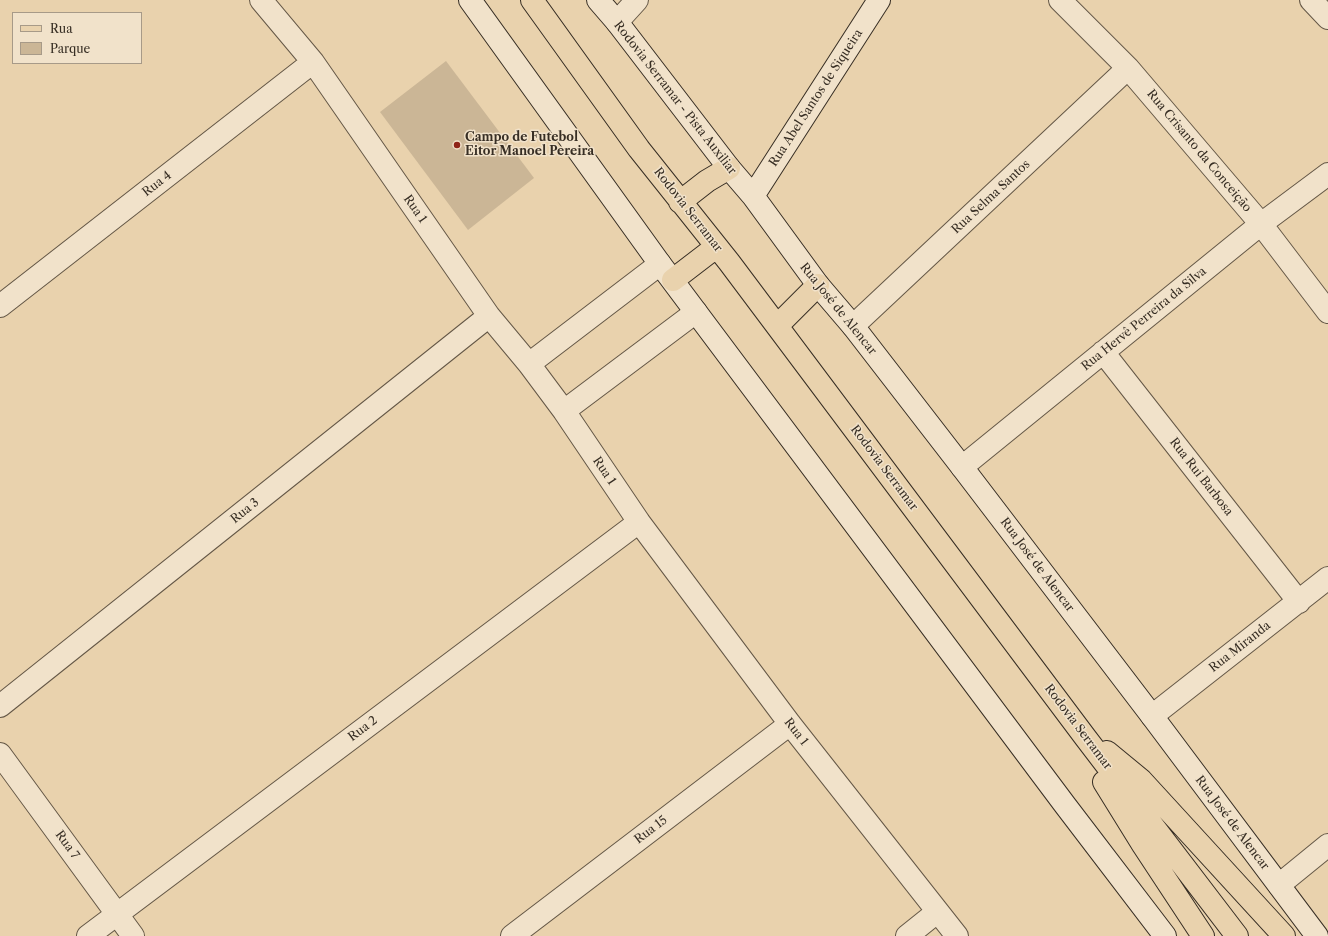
<!DOCTYPE html>
<html>
<head>
<meta charset="utf-8">
<style>
	body { margin:0 }
	#map { position:relative; width:1328px; height:936px; overflow:hidden; background:#e9d2ad; font-family:"Libre Caslon Text",serif }
	canvas { display:block }
	.legend { position:absolute; left:12px; top:12px; width:130px; height:52px; box-sizing:border-box; background:#f1e2ca; border:1px solid #a79a88; margin:0; padding:5px 7px; list-style:none; font-size:12px; color:#372e24 }
	.legend li { display:flex; align-items:center; gap:8px; height:20px }
	.legend b { width:20px; border:1px solid #a79a88 }
</style>
</head>
<body>
<div id="map">
<canvas width="1328" height="936"></canvas>
<ul class="legend">
<li><b style="height:5px;background:#e9d2ad"></b>Rua</li>
<li><b style="height:11px;background:#cbb696"></b>Parque</li>
</ul>
</div>
<script>
const g = document.querySelector('canvas').getContext('2d');
g.lineJoin = 'round';
function fillPath(path, color) {
  g.fillStyle = color;
  g.fill(path, 'evenodd');
}
function poly(rows) {
  const path = new Path2D();
  for (const r of rows) {
    path.moveTo(r[0], r[1]);
    for (let i = 2; i < r.length; i += 2) path.lineTo(r[i], r[i + 1]);
  }
  return path;
}
function stroke(path, color, width, dash) {
  g.strokeStyle = color;
  g.lineWidth = width;
  g.lineCap = dash ? 'butt' : 'round';
  g.setLineDash(dash || []);
  g.stroke(path);
}
function write(font, color, halo, rows, align = 'center') {
  g.font = font + ' "Libre Caslon Text",serif';
  g.lineWidth = 3;
  g.setLineDash([]);
  g.textBaseline = 'middle';
  g.strokeStyle = halo;
  g.fillStyle = color;
  for (const [text, x, y, turn = 0] of rows) {
    g.save();
    g.translate(x, y);
    g.rotate((+turn || 0) * Math.PI / 180);
    g.textAlign = isNaN(turn) ? turn : align;
    if (halo) g.strokeText(text, 0, 0);
    g.fillText(text, 0, 0);
    g.restore();
  }
}
fillPath(poly([
	[446,61,534,178,468,230,380,112]
]), '#cbb696');
const street = poly([
	[261,0,313,62,489,316,529,364,564,411,639,522,790,724,957,936],
	[1060,0,1128,68,1261,224,1328,312],
	[1311,0,1328,18],
	[617,22,637,0],
	[0,306,313,62],
	[853,326,1128,68],
	[1103,352,1299,602],
	[529,364,660,264],
	[564,411,696,312],
	[962,467,1261,224,1328,174],
	[0,706,489,316],
	[1152,716,1328,578],
	[0,754,133,936],
	[1279,885,1328,845],
	[88,936,639,522],
	[512,936,790,724],
	[907,936,937,912]
]);
const secondary = poly([
	[470,0,660,264,1065,805,1165,936],
	[598,0,617,22,729,168,753,196,818,285,853,326,962,467,1152,716,1317,936],
	[753,196,879,0]
]);
const primary = poly([
	[532,0,639,149,729,262,1085,737,1237,936],
	[680,202,707,181,729,168],
	[673,280,716,247],
	[777,326,818,285],
	[1107,752,1141,780,1284,936],
	[1104,782,1143,845,1203,936]
]);
stroke(street, '#645746', 24);
stroke(secondary, '#372e24', 24);
stroke(primary, '#372e24', 24);
stroke(street, '#f1e2ca', 22);
stroke(secondary, '#f1e2ca', 22);
stroke(primary, '#e9d2ad', 22);
for (const [x, y, r, color] of [
	[457,145,4,"#8f2418"]
]) {
  const dot = new Path2D();
  dot.arc(x, y, r, 0, 2 * Math.PI);
  g.fillStyle = color;
  g.fill(dot);
  stroke(dot, '#f1e2ca', 1.5);
}
write('12px', '#372e24', '#f1e2ca', [
	["Rodovia Serramar - Pista Auxiliar",675,98,52],
	["Rua Abel Santos de Siqueira",816,98,-57],
	["Rua Crisanto da Conceição",1199,151,50],
	["Rua 4",157,184,-38],
	["Rua Selma Santos",991,197,-43],
	["Rua 1",415,209,55],
	["Rodovia Serramar",688,210,52],
	["Rua José de Alencar",838,309,51],
	["Rua Hervê Perreira da Silva",1144,319,-39],
	["Rodovia Serramar",884,468,53],
	["Rua 1",604,471,56],
	["Rua Rui Barbosa",1201,477,52],
	["Rua 3",245,511,-39],
	["Rua José de Alencar",1037,565,53],
	["Rua Miranda",1240,647,-38],
	["Rodovia Serramar",1078,727,53],
	["Rua 2",363,729,-37],
	["Rua 1",796,732,52],
	["Rua José de Alencar",1232,823,53],
	["Rua 15",651,830,-37],
	["Rua 7",67,845,54]
]);
write('bold 12px', '#372e24', '#f1e2ca', [
	["Campo de Futebol",465,138],
	["Eitor Manoel Pereira",465,152]
], 'left');
</script>
</body>
</html>
